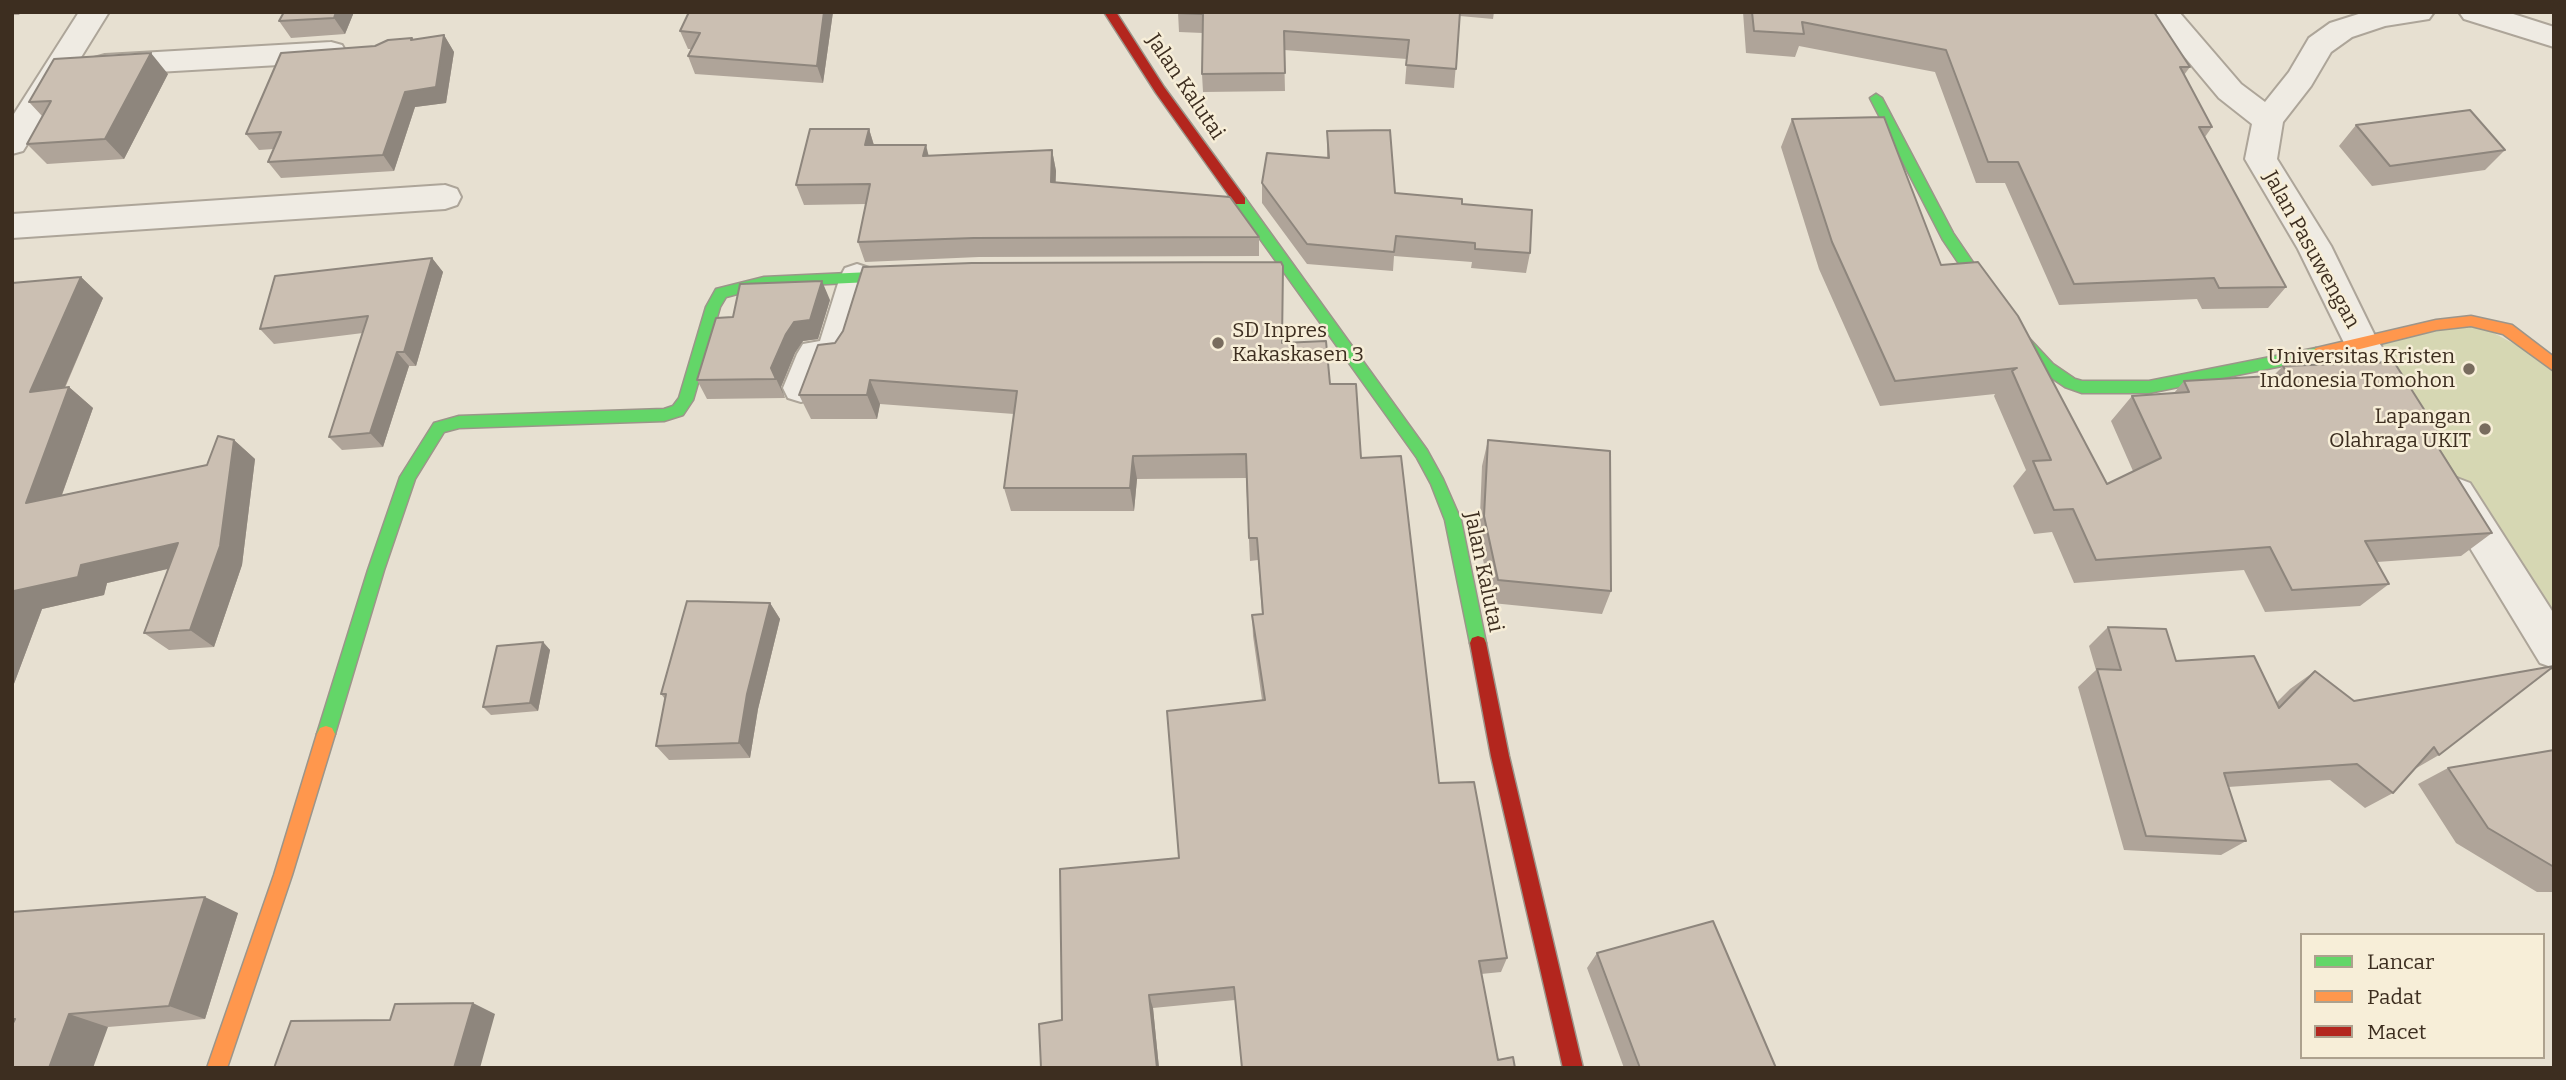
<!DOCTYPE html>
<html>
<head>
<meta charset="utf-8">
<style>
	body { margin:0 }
	#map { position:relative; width:2566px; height:1080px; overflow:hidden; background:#e7e0d1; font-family:Bitter,serif }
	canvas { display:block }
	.frame { position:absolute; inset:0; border:14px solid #3d2e20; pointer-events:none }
	.legend { position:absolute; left:2300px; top:933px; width:245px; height:126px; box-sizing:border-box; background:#f7eed8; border:2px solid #ada18e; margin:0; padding:9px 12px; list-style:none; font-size:21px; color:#3d2e20 }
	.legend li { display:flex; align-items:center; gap:14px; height:35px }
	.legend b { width:35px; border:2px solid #ada18e }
</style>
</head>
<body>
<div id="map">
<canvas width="2566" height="1080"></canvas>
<div class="frame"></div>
<ul class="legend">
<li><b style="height:9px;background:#63d668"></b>Lancar</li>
<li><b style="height:9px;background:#ff974d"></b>Padat</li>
<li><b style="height:9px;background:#b3261e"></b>Macet</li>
</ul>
</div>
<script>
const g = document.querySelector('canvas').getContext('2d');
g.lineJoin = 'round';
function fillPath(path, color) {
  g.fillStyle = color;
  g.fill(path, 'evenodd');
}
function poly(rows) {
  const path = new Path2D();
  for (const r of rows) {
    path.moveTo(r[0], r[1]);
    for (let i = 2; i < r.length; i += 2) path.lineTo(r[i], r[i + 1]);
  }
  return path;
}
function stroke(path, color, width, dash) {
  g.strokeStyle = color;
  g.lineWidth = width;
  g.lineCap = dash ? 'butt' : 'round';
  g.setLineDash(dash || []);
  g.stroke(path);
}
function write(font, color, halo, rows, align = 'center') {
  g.font = font + ' Bitter,serif';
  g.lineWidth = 5;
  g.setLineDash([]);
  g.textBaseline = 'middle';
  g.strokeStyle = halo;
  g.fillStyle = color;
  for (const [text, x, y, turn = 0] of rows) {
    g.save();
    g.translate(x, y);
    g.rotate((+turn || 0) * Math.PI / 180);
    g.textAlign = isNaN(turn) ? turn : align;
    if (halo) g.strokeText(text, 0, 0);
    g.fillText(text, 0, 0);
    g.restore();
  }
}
fillPath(poly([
	[2471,321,2554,365,2554,650,2362,345]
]), '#d6d7b3');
const street = poly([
	[79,12,109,12,23,151,12,154,12,117,79,12],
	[2147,12,2179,12,2241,84,2265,102,2289,72,2309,38,2330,23,2365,12,2434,12,2429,19,2385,26,2352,37,2331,52,2311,86,2283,122,2277,159,2331,246,2376,338,2413,395,2418,405,2413,415,2400,419,2387,415,2350,355,2298,249,2245,159,2252,124,2219,98,2147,12],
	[2459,12,2507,12,2554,27,2554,47,2464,19,2459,12],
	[331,42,342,45,346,52,342,59,331,62,105,75,94,72,90,65,94,58,105,55,331,42],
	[445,185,457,189,461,197,457,205,445,209,12,238,12,214,445,185],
	[857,264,869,268,874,277,851,355,845,365,827,368,814,398,801,402,788,398,783,388,797,354,803,344,820,341,840,277,845,268,857,264],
	[2457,478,2470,483,2554,614,2554,668,2540,663,2444,505,2438,494,2444,483,2457,478]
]);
const fast = poly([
	[1876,94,1882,98,1953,233,2013,321,2053,364,2075,379,2082,381,2149,381,2316,348,2323,354,2321,358,2149,393,2082,393,2065,387,2043,372,2003,329,1943,240,1870,98,1876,94],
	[1240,196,1245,198,1427,450,1443,479,1461,520,1486,643,1484,648,1478,650,1472,648,1470,643,1445,520,1431,484,1417,458,1235,204,1235,198,1240,196],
	[913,270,920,275,913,280,764,287,726,297,720,307,693,400,683,415,664,421,459,428,444,432,415,479,384,570,335,734,332,740,326,742,320,740,317,734,368,570,400,477,434,423,459,416,664,409,673,406,679,398,706,307,716,289,764,277,913,270]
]);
const slow = poly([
	[2471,316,2512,325,2554,357,2554,371,2503,334,2471,326,2436,330,2316,360,2309,354,2316,348,2436,320,2471,316],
	[326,726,332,728,335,734,292,875,227,1068,207,1068,274,875,317,734,320,728,326,726]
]);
const jam = poly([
	[1104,12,1116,12,1164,87,1245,198,1245,204,1235,204,1156,93,1104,12],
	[1478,636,1484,638,1486,643,1509,756,1583,1068,1563,1068,1491,756,1470,643,1472,638,1478,636]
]);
stroke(street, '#ada599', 4);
stroke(fast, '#9c958a', 3);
stroke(slow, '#9c958a', 3);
stroke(jam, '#9c958a', 3);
fillPath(street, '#efebe3');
fillPath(fast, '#63d668');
fillPath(slow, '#ff974d');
fillPath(jam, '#b3261e');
fillPath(poly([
	[12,12,21,12,19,15,12,15],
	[284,12,354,12,345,34,291,38,279,21],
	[689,12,833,12,823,83,695,74,688,56,691,49,688,49,680,31],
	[1178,12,1494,12,1493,19,1460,16,1454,88,1405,84,1407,59,1284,50,1285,91,1203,92,1202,74,1203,33,1179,32],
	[1743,12,2158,12,2156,16,2190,67,2184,75,2212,127,2205,137,2286,287,2268,308,2202,309,2197,299,2059,305,2005,183,1976,183,1935,72,1799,46,1795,57,1746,53],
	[444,35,454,52,446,103,415,107,394,171,281,178,268,162,274,149,259,150,246,134,375,46,412,38,413,40],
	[168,74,124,159,47,164,27,144,42,116,29,102],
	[1792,119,1941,265,2107,484,2133,471,2111,421,2132,396,2174,393,2184,381,2273,376,2283,366,2446,444,2440,449,2492,533,2461,556,2377,562,2389,584,2360,606,2265,612,2244,570,2074,583,2052,532,2034,534,2013,486,2026,470,1994,396,1995,394,1880,406,1819,269,1781,147],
	[2356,125,2505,150,2485,170,2372,186,2339,146],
	[869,129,874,145,929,156,1052,150,1056,171,1055,183,1259,237,1259,256,979,257,865,262,858,242,866,204,804,205,796,185],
	[1327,131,1395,193,1462,204,1530,253,1526,273,1471,268,1472,262,1394,256,1393,271,1307,264,1262,203,1262,183,1327,158],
	[432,258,443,272,416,366,409,366,383,447,342,450,329,437,363,333,274,344,260,329],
	[81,277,103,298,65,388,69,387,93,408,62,495,207,465,234,440,255,459,242,565,214,647,169,650,144,633,168,569,107,583,104,595,42,609,12,689],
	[830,300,818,339,803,341,795,353,781,387,785,398,707,399,697,380,733,317],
	[818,345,1330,384,1361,458,1439,783,1507,958,1501,972,1481,974,1498,1060,1515,1068,1235,1000,1153,1008,1159,1068,1041,1068,1062,1020,1179,858,1262,700,1253,636,1252,615,1262,614,1258,560,1250,561,1246,478,1137,479,1134,511,1011,511,1004,488,1014,414,880,404,877,419,811,419,799,395],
	[1488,440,1611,591,1602,614,1492,603,1479,540,1482,466],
	[770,603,780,619,758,709,750,758,669,760,656,746,665,699,661,694],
	[2108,627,2176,661,2276,703,2290,689,2315,671,2354,701,2554,666,2439,755,2413,770,2393,793,2365,808,2330,780,2228,787,2246,841,2221,855,2124,850,2078,687,2096,670,2089,646],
	[543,642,550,650,538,711,491,715,483,707],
	[2554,750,2554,892,2537,892,2456,843,2418,784,2448,768],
	[12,912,238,913,205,1019,108,1027,12,1068],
	[1597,953,1776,1068,1624,1068,1587,968]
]), '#afa499');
fillPath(poly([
	[336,12,354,12,345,34,334,18],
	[824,12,833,12,823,83,817,66],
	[444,35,454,52,446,103,415,107,394,171,383,155,405,92],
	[151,53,168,74,124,159,105,139],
	[869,129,875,149,865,145],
	[926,145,931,165,923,156],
	[1052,150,1056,171,1055,203,1051,182],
	[432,258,443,272,416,366,404,352],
	[81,277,103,298,54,412,30,392],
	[822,281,830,300,818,339,803,341,795,353,781,387,785,398,771,368,786,334],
	[397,352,409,366,383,447,370,433],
	[870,380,880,404,877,419,867,395],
	[69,387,93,408,52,522,26,503],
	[234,440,255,459,242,565,214,647,190,630],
	[1133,456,1137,479,1134,511,1130,488],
	[178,543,201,561,107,583,104,595,42,609,12,689,12,596,14,591,81,565],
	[770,603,780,619,758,709,750,758,739,743,747,694],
	[543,642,550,650,538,711,530,703],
	[205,897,238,913,205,1019,169,1006],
	[1149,995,1153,1008,1159,1068,1157,1068],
	[473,1003,495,1014,480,1068,454,1068],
	[69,1014,108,1027,93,1068,49,1068]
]), '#8e867d');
const building = poly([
	[284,12,336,12,334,18,279,21,284,12],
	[689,12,824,12,817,66,688,56,700,33,680,31,689,12],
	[1178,12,1460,12,1456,69,1406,65,1409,40,1284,31,1285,73,1202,74,1203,14,1178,13,1178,12],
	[1752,12,2154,12,2190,67,2180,67,2212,127,2199,127,2286,287,2219,288,2214,278,2074,284,2018,162,1988,162,1946,50,1802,22,1804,34,1754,31,1752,12],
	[444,35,436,87,405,92,383,155,268,162,281,132,246,134,281,53,375,46,388,40,412,38,411,40,444,35],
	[151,53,105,139,27,144,51,101,29,102,54,59,151,53],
	[2470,110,2505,150,2390,166,2356,125,2470,110],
	[1884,117,1941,265,1978,262,2018,316,2107,484,2161,458,2132,396,2189,392,2184,381,2288,375,2283,366,2394,362,2446,444,2436,444,2492,533,2365,541,2389,584,2292,590,2270,547,2096,560,2073,509,2054,510,2033,461,2051,460,2012,371,2017,368,1895,381,1832,242,1792,119,1884,117],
	[810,129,869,129,865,145,926,145,923,156,1052,150,1051,182,1230,197,1259,237,974,238,858,242,870,184,796,185,810,129],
	[1390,130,1395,193,1462,199,1462,204,1532,210,1530,253,1475,249,1475,243,1396,236,1394,252,1307,244,1262,183,1267,153,1329,158,1327,131,1390,130],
	[432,258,404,352,397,352,370,433,329,437,368,316,260,329,275,276,432,258],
	[1281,262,1283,266,1282,343,1326,341,1330,384,1356,384,1361,458,1401,456,1439,783,1474,782,1507,958,1479,961,1498,1060,1513,1057,1515,1068,1242,1068,1234,987,1149,995,1157,1068,1041,1068,1039,1024,1062,1020,1060,869,1179,858,1167,711,1265,700,1252,615,1263,614,1257,538,1249,538,1246,454,1133,456,1130,488,1004,488,1017,391,870,380,867,395,799,395,818,345,835,343,843,331,863,267,972,263,1281,262],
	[81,277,30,392,69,387,26,503,207,465,218,436,234,440,220,546,190,630,144,633,178,543,81,565,78,577,14,591,12,596,12,283,81,277],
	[822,281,810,320,794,322,786,334,771,368,776,379,697,380,716,318,733,317,740,284,822,281],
	[1488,440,1610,451,1611,591,1498,580,1484,516,1488,440],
	[687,601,770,603,747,694,739,743,656,746,666,694,661,694,687,601],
	[2108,627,2166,629,2176,661,2254,656,2279,708,2315,671,2354,701,2554,666,2439,755,2434,747,2393,793,2357,764,2224,773,2246,841,2146,836,2097,669,2121,670,2108,627],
	[543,642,530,703,483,707,497,646,543,642],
	[2554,750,2554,867,2488,828,2448,768,2554,750],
	[205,897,169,1006,69,1014,49,1068,12,1068,12,1025,15,1019,12,1019,12,912,205,897],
	[1713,921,1776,1068,1640,1068,1597,953,1713,921],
	[473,1003,454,1068,274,1068,291,1021,390,1020,395,1004,473,1003]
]);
fillPath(building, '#cbbfb2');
stroke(building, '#8e867d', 2);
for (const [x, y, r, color] of [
	[1218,343,7,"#786c5e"],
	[2469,369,7,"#786c5e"],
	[2485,429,7,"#786c5e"]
]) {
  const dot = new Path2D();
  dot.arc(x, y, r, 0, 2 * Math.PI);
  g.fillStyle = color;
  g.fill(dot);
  stroke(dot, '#f7eed8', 2.5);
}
write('21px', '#3d2e20', '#f7eed8', [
	["Jalan Kalutai",1185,87,56],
	["Jalan Pasuwengan",2311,250,61],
	["Jalan Kalutai",1483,572,78]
]);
write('21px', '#3d2e20', '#f7eed8', [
	["SD Inpres",1232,331,"left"],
	["Kakaskasen 3",1232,355,"left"],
	["Universitas Kristen",2455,357],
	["Indonesia Tomohon",2455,381],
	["Lapangan",2471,417],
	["Olahraga UKIT",2471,441]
], 'right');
</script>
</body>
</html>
